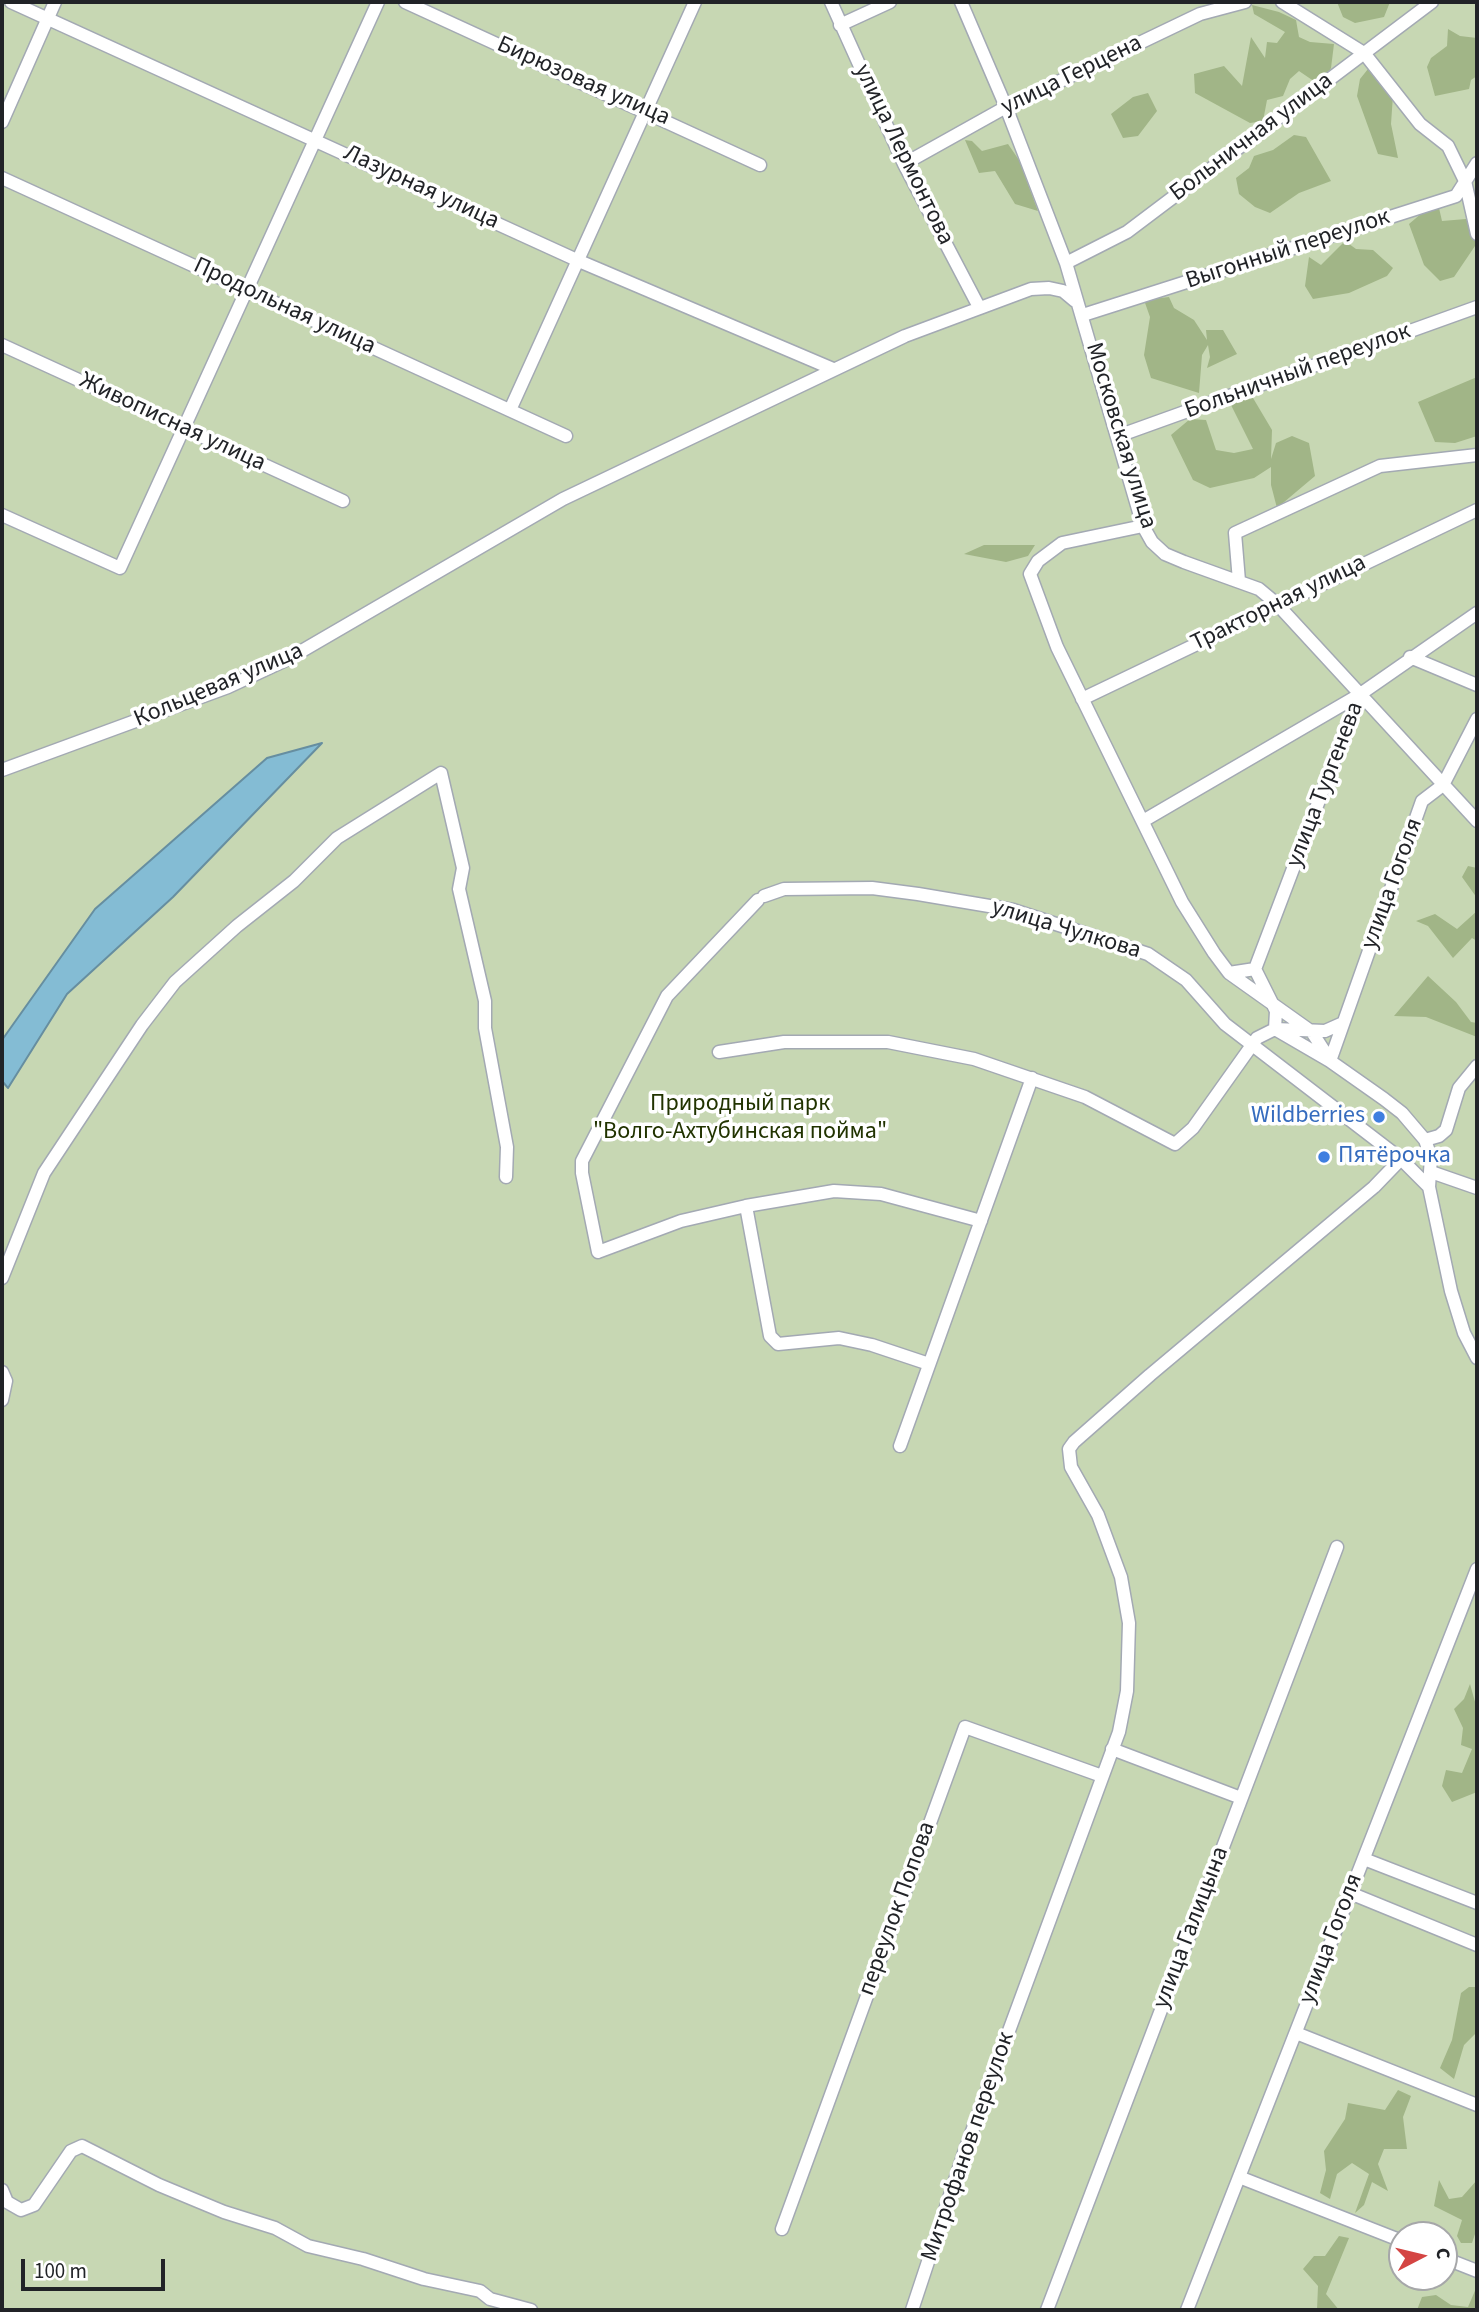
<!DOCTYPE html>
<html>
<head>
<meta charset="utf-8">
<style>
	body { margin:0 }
	#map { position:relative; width:1479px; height:2312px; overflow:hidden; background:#dbe2eb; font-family:"Source Sans 3",sans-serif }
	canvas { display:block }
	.frame { position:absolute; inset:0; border:4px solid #212327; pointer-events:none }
	.north { position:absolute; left:1388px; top:2221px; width:70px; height:70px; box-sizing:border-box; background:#fff; border:2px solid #a6a7a9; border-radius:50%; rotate:83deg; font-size:19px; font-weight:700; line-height:28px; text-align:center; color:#212327 }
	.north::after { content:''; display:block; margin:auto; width:24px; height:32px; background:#d44543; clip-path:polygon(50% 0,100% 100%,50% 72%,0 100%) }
	.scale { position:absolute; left:21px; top:2259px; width:144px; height:32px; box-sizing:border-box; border:4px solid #212327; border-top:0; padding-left:9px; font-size:21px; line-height:24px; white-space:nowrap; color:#212327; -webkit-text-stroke:5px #fff; paint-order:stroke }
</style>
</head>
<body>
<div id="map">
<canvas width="1479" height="2312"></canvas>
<div class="frame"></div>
<div class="north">С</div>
<div class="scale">100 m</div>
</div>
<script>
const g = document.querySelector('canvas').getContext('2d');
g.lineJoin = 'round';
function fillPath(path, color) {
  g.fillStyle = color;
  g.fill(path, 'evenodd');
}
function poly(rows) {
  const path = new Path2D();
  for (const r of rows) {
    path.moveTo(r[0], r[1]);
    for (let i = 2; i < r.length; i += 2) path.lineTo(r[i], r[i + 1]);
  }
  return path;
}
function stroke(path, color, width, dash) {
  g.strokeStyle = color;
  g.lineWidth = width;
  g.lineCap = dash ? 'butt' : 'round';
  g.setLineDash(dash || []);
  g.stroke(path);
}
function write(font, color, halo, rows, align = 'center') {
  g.font = font + ' "Source Sans 3",sans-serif';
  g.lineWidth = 7;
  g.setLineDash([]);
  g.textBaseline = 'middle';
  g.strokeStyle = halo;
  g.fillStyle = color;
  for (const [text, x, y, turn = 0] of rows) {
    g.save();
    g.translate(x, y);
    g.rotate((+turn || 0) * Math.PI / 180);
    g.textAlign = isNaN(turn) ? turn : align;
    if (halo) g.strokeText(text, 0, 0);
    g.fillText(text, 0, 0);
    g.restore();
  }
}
fillPath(poly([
	[2,2,1477,2,1477,2310,2,2310],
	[1402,2235,1444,2235,1444,2277,1402,2277]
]), '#c7d7b3');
fillPath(poly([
	[1337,2,1390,2,1384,17,1355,23,1343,17],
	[1252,5,1279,12,1296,20,1299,37,1310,42,1334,44,1331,68,1321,86,1299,71,1290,79,1283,96,1267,100,1263,121,1250,123,1195,93,1194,74,1224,66,1242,86,1251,37,1265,58,1267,42,1277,43,1285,32,1254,14],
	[1448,29,1460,36,1477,38,1477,76,1471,80,1469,89,1435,96,1427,67,1431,58,1447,46],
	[1372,64,1393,95,1391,124,1398,158,1378,154,1357,96,1360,79],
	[1148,93,1157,111,1138,136,1123,138,1111,114,1133,97],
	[1294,135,1306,137,1331,181,1299,193,1270,213,1255,207,1239,194,1236,178,1249,168,1254,156,1273,150],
	[965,140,972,141,982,151,1008,144,1019,160,1038,211,1015,204,995,171,979,173],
	[1439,208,1442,221,1466,219,1476,230,1475,246,1454,277,1440,281,1424,265,1409,224,1422,213],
	[1345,241,1356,249,1373,250,1393,268,1387,276,1349,293,1313,299,1305,286,1309,257,1321,265],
	[1169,297,1174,308,1194,320,1207,340,1206,330,1223,330,1237,354,1207,368,1210,357,1208,345,1202,355,1199,393,1151,378,1144,355,1150,317,1144,300],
	[1477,377,1477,436,1455,443,1435,442,1418,402],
	[1253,398,1272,430,1271,459,1276,443,1292,436,1309,443,1315,476,1277,508,1271,485,1271,467,1254,478,1210,488,1193,480,1171,435,1190,419,1206,420,1216,450,1234,453,1253,449,1229,401],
	[984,545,1035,545,1028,556,1006,562,964,554],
	[1468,866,1477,868,1477,898,1462,877],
	[1477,911,1477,941,1472,938,1453,958,1428,926,1416,921,1435,914,1457,929],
	[1428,976,1456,1002,1471,1022,1477,1023,1477,1037,1426,1017,1394,1016],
	[1470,1684,1477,1709,1477,1792,1452,1802,1442,1786,1446,1770,1462,1773,1472,1749,1461,1745,1463,1728,1454,1709,1464,1699],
	[1469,1987,1477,1987,1477,2032,1464,2045,1454,2079,1440,2068,1452,2040,1461,1993],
	[1398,2090,1411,2096,1403,2117,1407,2149,1384,2149,1378,2164,1388,2191,1372,2182,1364,2205,1355,2213,1369,2174,1352,2163,1337,2174,1330,2199,1320,2193,1326,2170,1324,2151,1345,2119,1348,2103,1385,2110],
	[1439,2180,1449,2199,1462,2197,1477,2180,1477,2228,1472,2243,1461,2243,1457,2236,1462,2220,1434,2206],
	[1339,2236,1349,2238,1326,2294,1339,2310,1317,2310,1318,2286,1303,2269,1314,2256,1325,2256],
	[1477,2286,1477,2310,1417,2310,1422,2297,1436,2295,1451,2305,1468,2307]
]), '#a1b587');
const water = poly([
	[322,743,173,897,67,994,8,1088,2,1081,2,1040,95,909,267,758,322,743]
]);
fillPath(water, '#84bcd4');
stroke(water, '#668ea0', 2);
const minor = poly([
	[11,2,579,261,833,369],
	[405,2,760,165],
	[831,2,904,164,979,307],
	[961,2,1006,107,1066,263,1143,526,1152,542,1165,554,1184,562,1259,589,1277,604,1477,821],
	[1282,2,1364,53,1420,124,1448,146,1465,181,1477,234],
	[840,25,890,2],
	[2,122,55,2],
	[904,164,1006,107,1200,14,1245,2],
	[2,178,566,436],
	[1066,263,1127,232,1432,2],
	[1083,315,1456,196,1477,163],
	[2,345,343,501],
	[510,410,695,2],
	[1118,436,1477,307],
	[2,515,120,568,378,2],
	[1143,526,1062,543,1038,561,1030,574,1057,647,1182,902,1214,953,1229,973,1255,969,1276,1011,1275,1029,1330,1061,1384,1099,1402,1113,1425,1140,1431,1157,1429,1187,1451,1291,1464,1333,1477,1358],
	[1239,581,1235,533,1380,466,1477,455],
	[1410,657,1477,685],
	[1082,699,1477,510],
	[2,770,228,687,288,659,563,499,905,336,1031,289,1049,288,1063,291,1075,301],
	[1143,821,1359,695,1477,613],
	[764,896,784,889,872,888,918,894,1013,910,1148,954,1186,980,1225,1024,1401,1159,1429,1187],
	[758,900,667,996,582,1161,582,1173,598,1252,681,1221,746,1206,834,1191,881,1194,981,1221],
	[1255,969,1359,695],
	[1229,973,1312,1032,1330,1060],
	[719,1052,784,1042,888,1042,974,1059,1085,1097,1175,1144,1193,1128,1257,1038,1275,1029,1325,1031,1343,1023],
	[1330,1061,1422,801,1443,785,1477,719],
	[1425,1140,1439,1136,1446,1130,1459,1088,1477,1066],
	[1431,1172,1477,1188],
	[746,1206,770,1336,778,1344,839,1338,872,1345,929,1364],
	[2,1278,44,1173,142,1025,175,982,237,926,294,881,337,838,441,773,463,868,459,889,485,1001,485,1028,507,1147,506,1177],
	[2,1372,6,1381,2,1400],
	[900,1446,1032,1078],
	[1112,1749,1241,1798],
	[1364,1859,1477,1903],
	[1350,1893,1477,1945],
	[1296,2033,1477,2105],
	[1239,2177,1402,2241],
	[2,2190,7,2202,21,2210,34,2205,71,2151,82,2146,159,2185,224,2212,275,2228,308,2246,363,2259,424,2279,480,2291,490,2299,531,2310],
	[782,2229,965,1727,1102,1776],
	[1444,2258,1477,2271],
	[912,2310,964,2153,1119,1732,1127,1691,1129,1623,1121,1577,1098,1515,1071,1467,1069,1449,1074,1442,1150,1375,1374,1187,1401,1159],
	[1047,2310,1337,1547],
	[1187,2310,1477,1569]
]);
stroke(minor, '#a3a9b3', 15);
stroke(minor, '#fff', 12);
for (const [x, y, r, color] of [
	[1379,1117,7,"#3f7fe0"],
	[1324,1157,7,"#3f7fe0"]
]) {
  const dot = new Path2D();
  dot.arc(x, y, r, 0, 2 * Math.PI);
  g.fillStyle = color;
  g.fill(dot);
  stroke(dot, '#fff', 2.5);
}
write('24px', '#212327', '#fff', [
	["улица Герцена",1072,76,-26],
	["Бирюзовая улица",583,82,24],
	["Больничная улица",1252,138,-37],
	["улица Лермонтова",903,155,64],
	["Лазурная улица",421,188,25],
	["Выгонный переулок",1288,250,-18],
	["Продольная улица",284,307,25],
	["Больничный переулок",1298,372,-20],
	["Живописная улица",172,423,25],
	["Московская улица",1120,436,73],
	["Тракторная улица",1279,604,-26],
	["Кольцевая улица",219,686,-23],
	["улица Тургенева",1326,785,-69],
	["улица Гоголя",1393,884,-70],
	["улица Чулкова",1066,930,17],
	["переулок Попова",898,1909,-70],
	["улица Галицына",1192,1928,-69],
	["улица Гоголя",1332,1939,-69],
	["Митрофанов переулок",969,2147,-71]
]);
write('24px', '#213300', '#fff', [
	["Природный парк",740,1105],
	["\"Волго-Ахтубинская пойма\"",740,1133]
]);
write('24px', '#366cbe', '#fff', [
	["Wildberries",1365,1117],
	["Пятёрочка",1338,1157,"left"]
], 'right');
</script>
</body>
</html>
